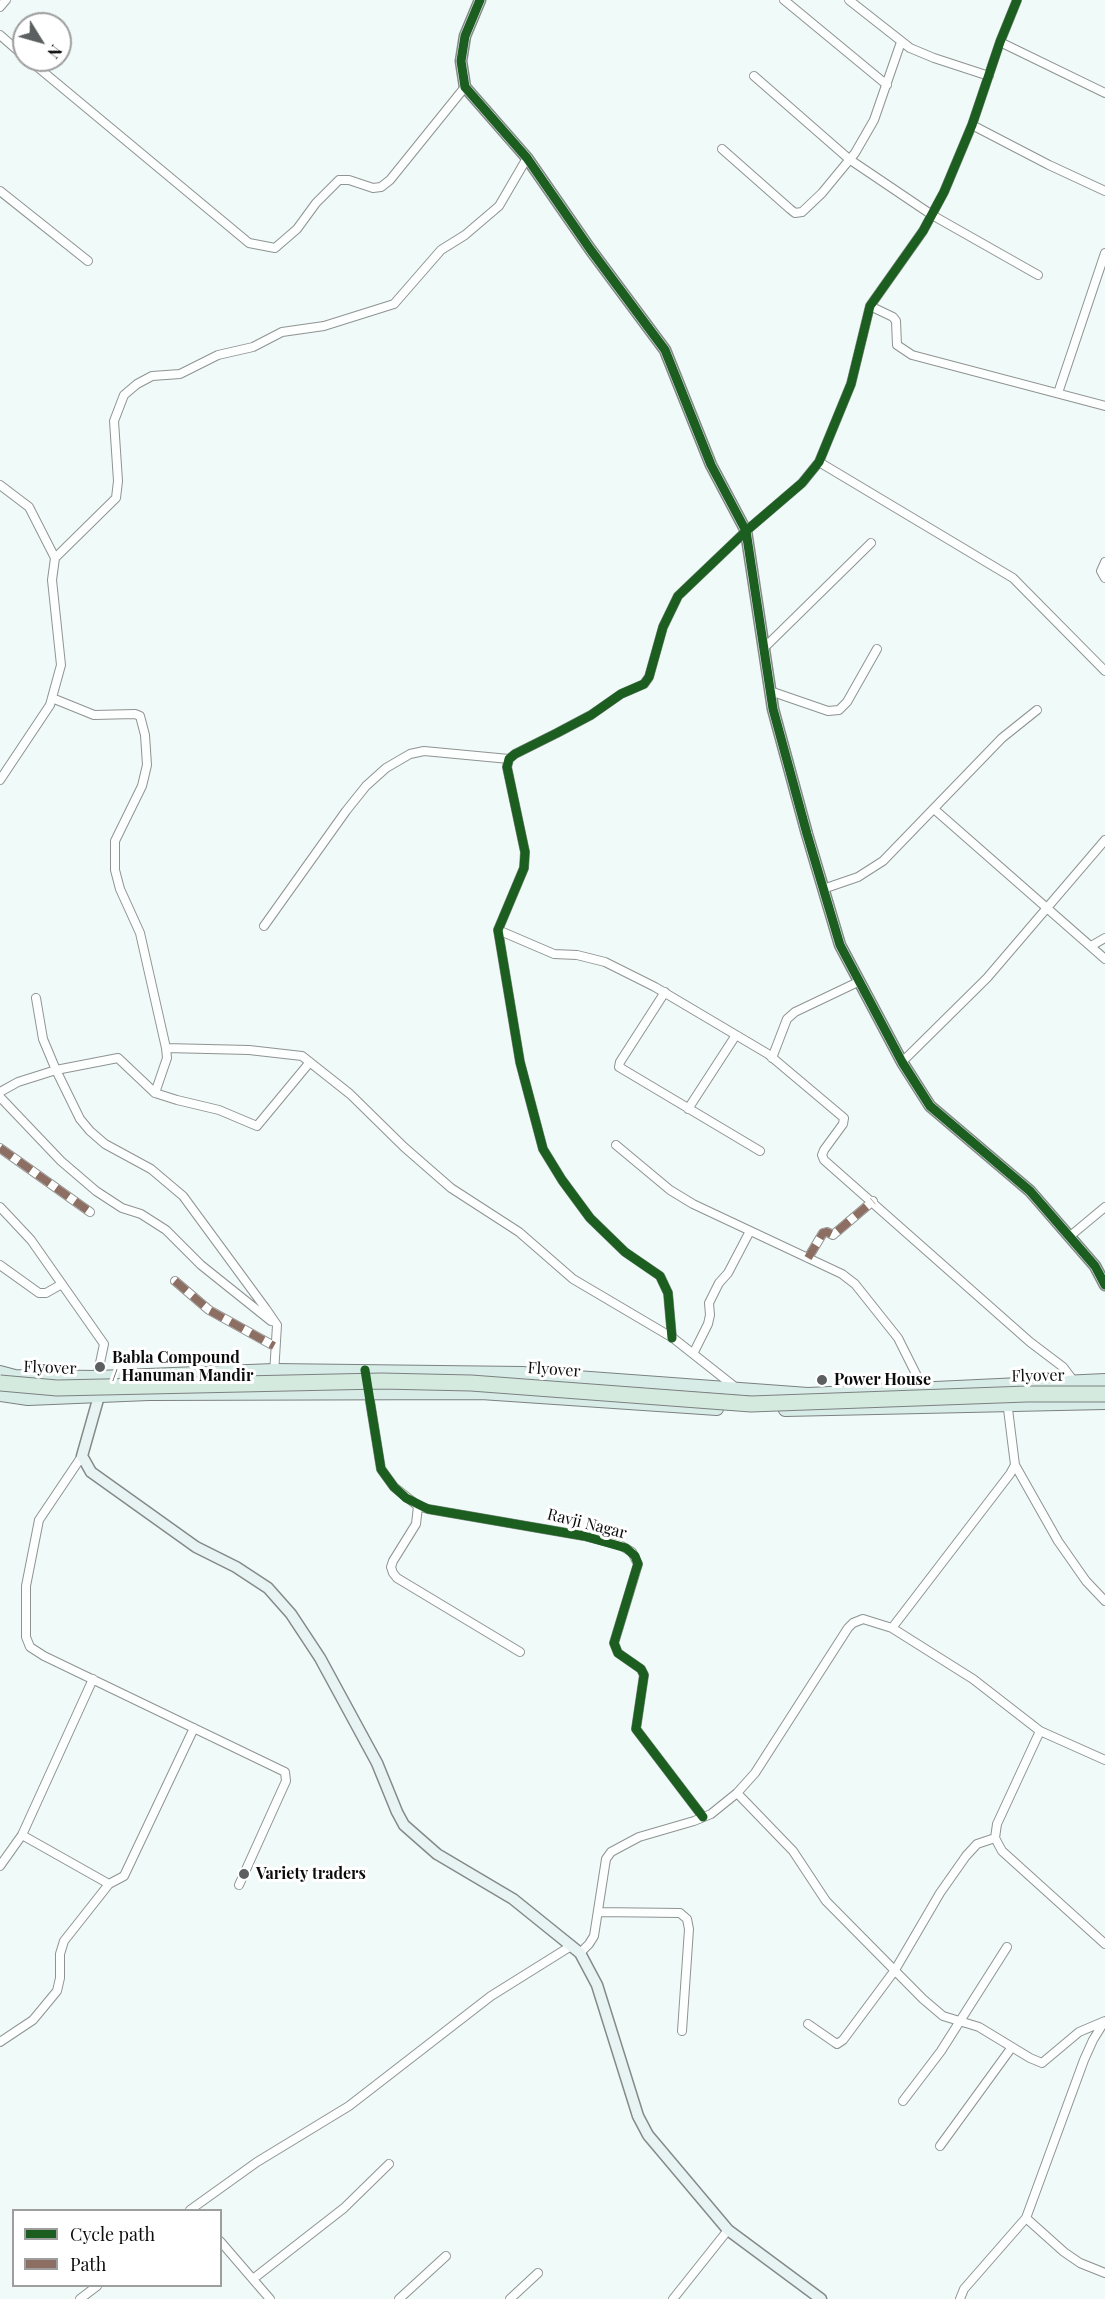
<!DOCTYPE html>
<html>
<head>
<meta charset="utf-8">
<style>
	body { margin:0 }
	#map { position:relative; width:1105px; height:2299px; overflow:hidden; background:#f0faf8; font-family:"Playfair Display",serif }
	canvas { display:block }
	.legend { position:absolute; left:12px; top:2209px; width:210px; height:78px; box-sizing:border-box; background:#fff; border:2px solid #9e9e9e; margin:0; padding:8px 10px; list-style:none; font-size:18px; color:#0c0c0c }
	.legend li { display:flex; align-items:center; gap:12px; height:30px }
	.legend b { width:30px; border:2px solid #9e9e9e }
	.north { position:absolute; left:12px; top:12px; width:60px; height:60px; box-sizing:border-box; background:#fff; border:2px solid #9e9e9e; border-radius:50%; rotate:127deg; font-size:16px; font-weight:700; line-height:24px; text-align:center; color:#0c0c0c }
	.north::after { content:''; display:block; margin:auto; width:21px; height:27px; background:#5c5f5f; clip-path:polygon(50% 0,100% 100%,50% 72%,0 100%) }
</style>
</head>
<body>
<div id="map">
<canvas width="1105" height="2299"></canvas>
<ul class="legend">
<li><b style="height:8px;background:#1b5e20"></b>Cycle path</li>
<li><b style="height:8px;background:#8d6e63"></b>Path</li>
</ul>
<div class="north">N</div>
</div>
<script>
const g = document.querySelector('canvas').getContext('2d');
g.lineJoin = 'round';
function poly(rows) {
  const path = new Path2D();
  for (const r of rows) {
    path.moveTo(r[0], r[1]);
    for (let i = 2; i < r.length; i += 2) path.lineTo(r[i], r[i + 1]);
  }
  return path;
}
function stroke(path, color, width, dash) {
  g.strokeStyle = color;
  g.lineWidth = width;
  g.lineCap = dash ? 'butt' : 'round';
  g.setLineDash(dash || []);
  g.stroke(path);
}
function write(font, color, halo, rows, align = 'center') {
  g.font = font + ' "Playfair Display",serif';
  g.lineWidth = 6;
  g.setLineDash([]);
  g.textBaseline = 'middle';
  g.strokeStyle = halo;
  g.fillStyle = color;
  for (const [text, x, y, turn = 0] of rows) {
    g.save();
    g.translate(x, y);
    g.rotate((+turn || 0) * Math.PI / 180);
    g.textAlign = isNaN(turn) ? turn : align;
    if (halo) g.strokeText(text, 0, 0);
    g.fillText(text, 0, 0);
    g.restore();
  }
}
const street = poly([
	[784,0,887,85],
	[849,0,910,48,934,58,989,76],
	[0,7,6,0],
	[0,35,24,56],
	[1000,42,1105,93],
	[29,60,249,243,275,248,297,229,316,203,339,180,349,180,373,188,381,187,390,180,465,87],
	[754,76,849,159,932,215,1038,275],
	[972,125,1049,165,1105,191],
	[722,149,790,209,795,213,802,212,822,193,855,153,874,120,901,42],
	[0,191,88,261],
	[870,306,893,317,896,321,897,345,912,355,1105,406],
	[1058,393,1105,253],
	[819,462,1013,578,1105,671],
	[0,485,29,507,55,558,52,580,61,665,50,705,0,780],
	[55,558,116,498,118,481,114,421,124,395,137,384,152,376,180,374,218,355,253,347,282,332,324,326,394,304,441,250,465,235,499,206,527,158],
	[1105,562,1101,571,1105,578],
	[763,649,871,543],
	[770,691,828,711,839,710,847,702,877,649],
	[52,698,94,715,135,714,140,716,145,735,147,765,142,786,115,841,115,870,120,889,140,933,166,1048],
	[934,809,1105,959],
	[823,889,858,877,883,861,1002,738,1037,710],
	[264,926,346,811,366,786,386,768,410,754,424,751,509,759],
	[498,930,554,954,577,955,605,962,655,987,768,1054,844,1118,843,1124,824,1150,822,1155,824,1160,1030,1342,1063,1367,1075,1383],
	[1091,946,1105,938],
	[665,992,620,1062,619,1067,760,1151],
	[772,1058,787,1019,795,1012,858,982],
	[902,1062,987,978,1105,840],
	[0,1092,18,1082,56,1070,43,1039,36,998],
	[155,1093,177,1100,219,1110,257,1126,310,1062],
	[0,1097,61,1161,96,1191,122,1208,141,1214,166,1230,201,1265,271,1321],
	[688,1109,736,1035],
	[616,1145,670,1190,693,1204,842,1274,855,1284,898,1338,925,1392],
	[0,1148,90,1212],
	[0,1207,31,1240,104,1344,97,1377],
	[1069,1237,1105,1207],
	[808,1258,823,1233,827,1232,833,1235,873,1201],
	[0,1265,39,1293,46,1293,62,1284],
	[175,1281,209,1310,274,1346],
	[672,1338,668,1293,660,1276,625,1252,590,1218,562,1180,543,1149,520,1062,498,930,524,868,525,852,507,767,509,759,515,754,557,733,591,715,621,694,644,684,649,677,663,627,678,596,746,531,802,483,819,462,851,384,870,306,923,231,944,192,972,125,1000,42,1017,0],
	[693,1354,708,1324,710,1315,709,1303,719,1283,728,1273,750,1231],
	[274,1374,277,1325,266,1309,183,1196,151,1169,105,1144,90,1131,80,1119,56,1070,118,1058,155,1093,167,1058,166,1048,249,1050,302,1056,350,1094,404,1147,451,1188,519,1232,573,1279,673,1338,735,1387],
	[368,1389,381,1469,394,1487,418,1506,428,1509,584,1536,620,1545,632,1552,638,1564,614,1643,618,1653,641,1669,644,1675,636,1729,703,1817],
	[82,1456,39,1520,26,1586,26,1637,30,1647,44,1656,285,1772,286,1781,239,1885],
	[1015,1465,1058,1541,1086,1581,1105,1601],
	[418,1506,416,1524,393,1561,391,1567,393,1573,397,1578,520,1652],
	[892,1628,1010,1474,1015,1465,1007,1401],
	[1040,1731,1105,1760],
	[737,1793,793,1851,826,1901,923,1999,943,2016,979,2027,1030,2058,1042,2063,1079,2032,1105,2021],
	[22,1835,109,1884],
	[0,1866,22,1835,93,1679],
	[598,1912,680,1913,687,1919,689,1929,682,2031],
	[580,1953,589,1944,594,1936,606,1859,611,1852,639,1837,694,1821,711,1814,737,1793,755,1773,848,1628,853,1623,863,1619,892,1628,973,1679,1040,1731,997,1824,995,1838,1002,1851,1105,1944],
	[808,2024,834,2042,837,2044,843,2040,895,1970,940,1893,966,1856,977,1844,995,1838],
	[0,2042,33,2020,57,1991,60,1978,60,1954,64,1941,109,1884,124,1876,194,1728],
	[903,2101,941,2051,1007,1947],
	[940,2146,1012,2047],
	[190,2210,257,2162,349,2106,491,1996,571,1946],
	[1026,2218,1064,2252,1080,2263,1105,2273],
	[220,2241,270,2299],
	[253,2279,344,2208,389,2164],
	[80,2299,97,2286],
	[399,2299,446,2256],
	[510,2299,538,2273],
	[673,2299,728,2230],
	[960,2299,964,2289,1026,2218,1084,2060,1093,2040,1104,2022]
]);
const secondary = poly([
	[480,0,465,36,461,61,465,87,527,158,590,249,665,350,711,465,746,531,773,709,807,834,840,945,902,1062,930,1106,1030,1191,1095,1266,1105,1285],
	[98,1390,99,1396,82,1456,91,1472,196,1547,236,1567,268,1588,291,1614,320,1658,377,1763,397,1812,404,1825,437,1854,513,1899,580,1953,597,1985,638,2116,648,2135,728,2230,821,2299]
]);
const primary = poly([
	[0,1372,15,1376,97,1377,274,1370,522,1373,808,1394,1105,1380],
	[0,1395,28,1399,149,1394,481,1393,717,1409],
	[785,1410,1105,1403]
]);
stroke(street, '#8f9392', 10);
stroke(secondary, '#858a89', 13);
stroke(primary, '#7c8080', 14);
stroke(street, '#fdfefe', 8);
stroke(secondary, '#e8f4f3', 10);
stroke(primary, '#d7ece6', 12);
const highwayBridge = poly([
	[0,1383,57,1388,381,1381,471,1383,751,1404,1027,1394,1105,1394]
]);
stroke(highwayBridge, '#7c8080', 17, []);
stroke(highwayBridge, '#d4eade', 15);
stroke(poly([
	[0,1148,90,1212],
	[808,1258,823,1233,827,1232,833,1235,873,1201],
	[175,1281,209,1310,274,1346]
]), '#8d6e63', 8, [15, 8]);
stroke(poly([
	[480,0,465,36,461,61,465,87,527,158,590,249,665,350,711,465,746,531,773,709,807,834,840,945,902,1062,930,1106,1030,1191,1095,1266,1105,1285],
	[672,1338,668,1293,660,1276,625,1252,590,1218,562,1180,543,1149,520,1062,498,930,524,868,525,852,507,767,509,759,515,754,557,733,591,715,621,694,644,684,649,677,663,627,678,596,746,531,802,483,819,462,851,384,870,306,923,231,944,192,972,125,1000,42,1017,0],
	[365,1370,381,1469,394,1487,406,1498,428,1509,584,1536,626,1548,635,1556,638,1564,636,1570,614,1643,618,1653,641,1669,644,1675,636,1729,703,1817]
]), '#1b5e20', 9);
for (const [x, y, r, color] of [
	[100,1367,6,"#5c5f5f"],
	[822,1380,6,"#5c5f5f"],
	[244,1874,6,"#5c5f5f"]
]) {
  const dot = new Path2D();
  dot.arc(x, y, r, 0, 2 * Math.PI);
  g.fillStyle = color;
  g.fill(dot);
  stroke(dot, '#fff', 2);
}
write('bold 16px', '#0c0c0c', '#fff', [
	["Babla Compound",112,1358],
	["/ Hanuman Mandir",112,1376],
	["Power House",834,1380],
	["Variety traders",256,1874]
], 'left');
write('16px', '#0c0c0c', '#fff', [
	["Flyover",50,1368,2],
	["Flyover",554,1370,4],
	["Flyover",1038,1376,-1],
	["Ravji Nagar",587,1524,14]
]);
</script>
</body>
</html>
